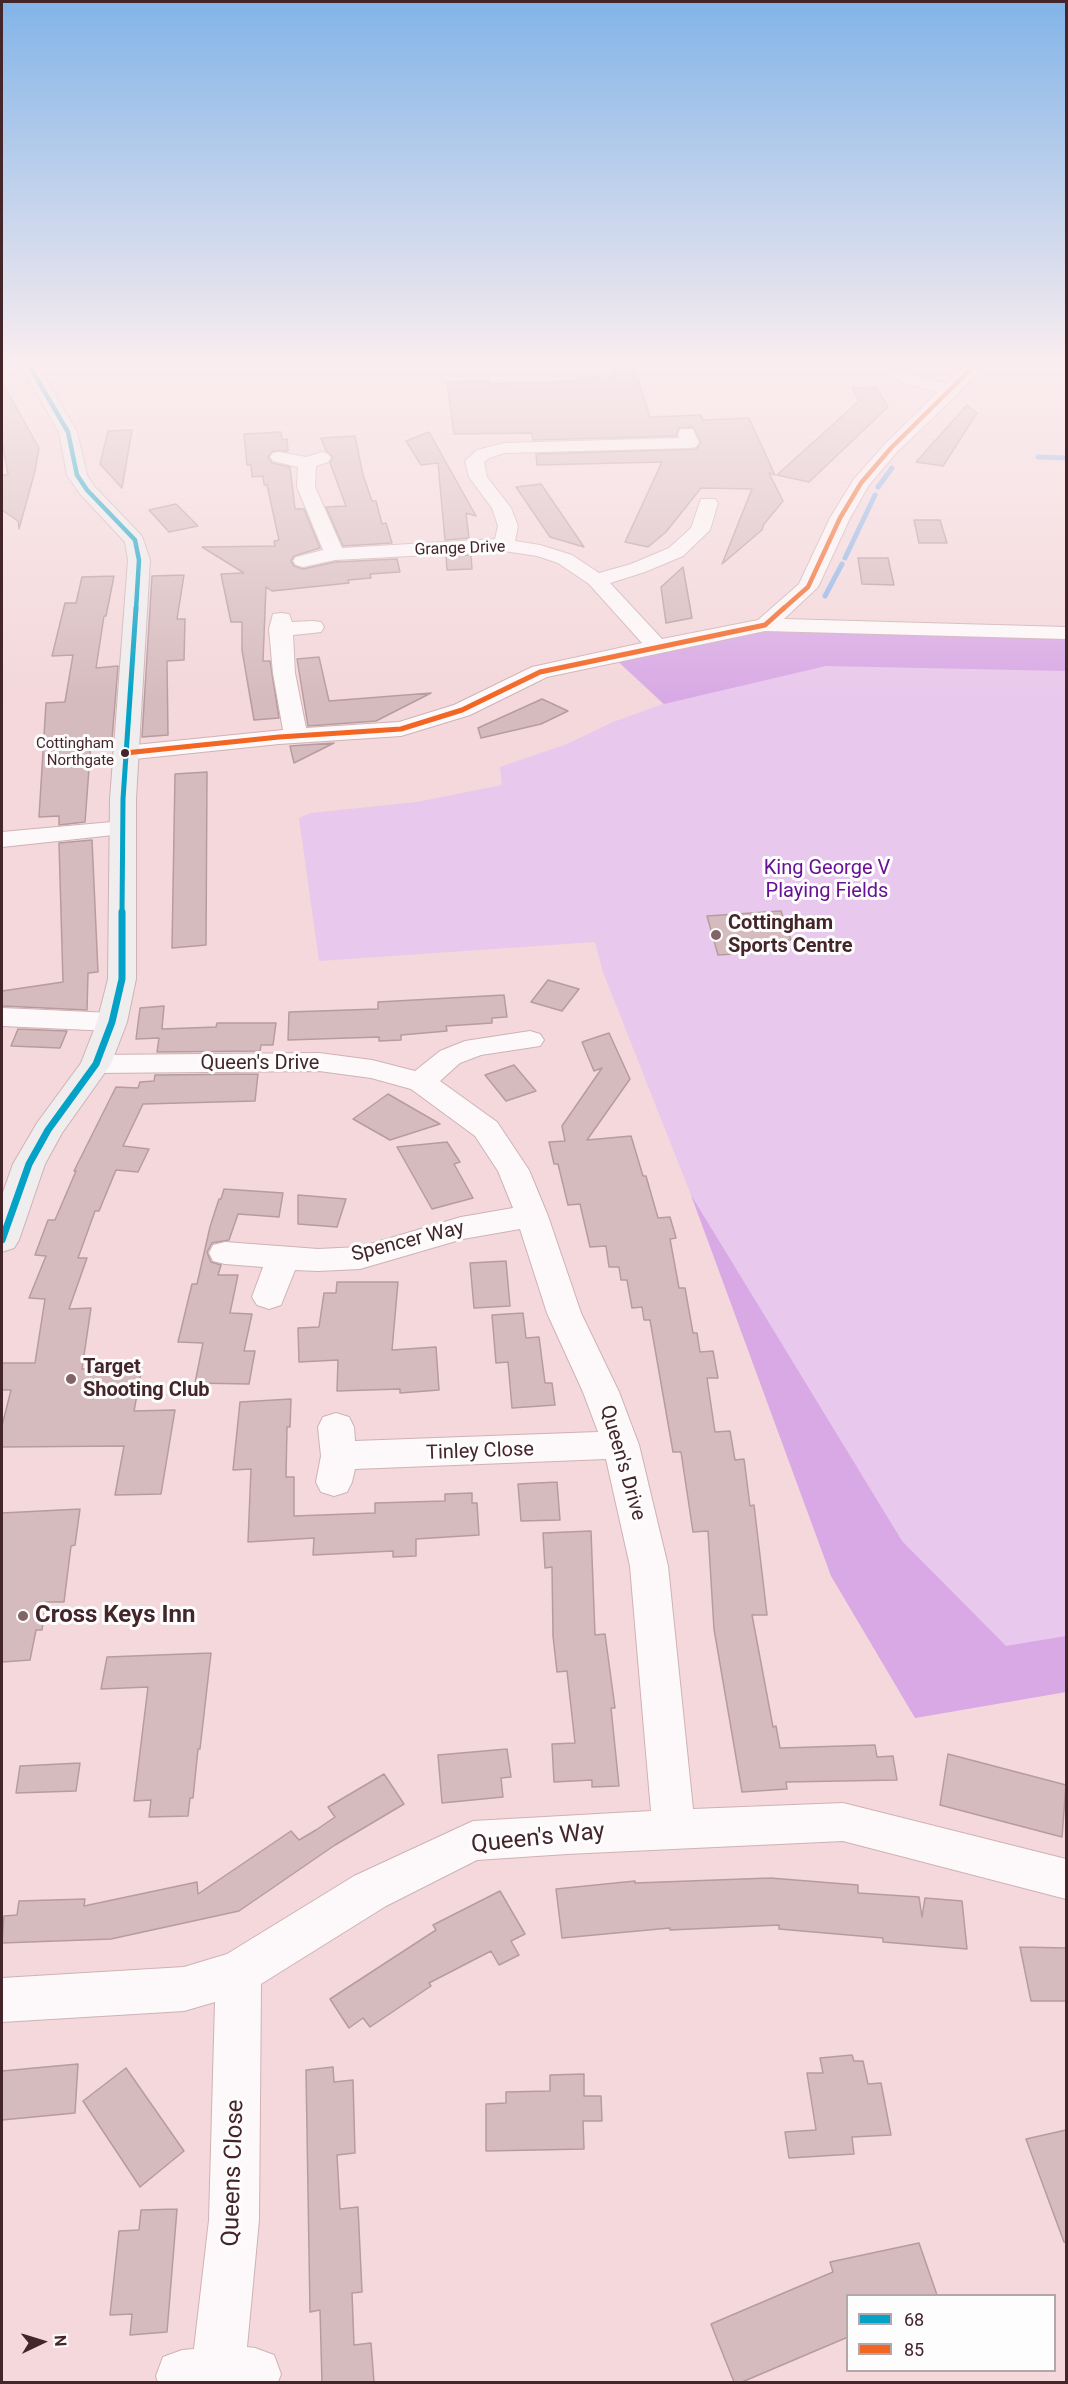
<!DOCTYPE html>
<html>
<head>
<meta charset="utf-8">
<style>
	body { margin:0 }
	#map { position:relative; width:1068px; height:2384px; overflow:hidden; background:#f4d8db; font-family:Roboto,sans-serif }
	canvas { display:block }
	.frame { position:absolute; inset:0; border:3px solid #44252a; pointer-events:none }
	.legend { position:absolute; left:846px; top:2294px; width:210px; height:78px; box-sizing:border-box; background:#fdfdfd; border:2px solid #b3a7a9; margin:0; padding:8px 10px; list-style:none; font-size:18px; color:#44252a }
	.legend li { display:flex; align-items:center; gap:12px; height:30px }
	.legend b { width:30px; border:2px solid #b3a7a9 }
	.north { position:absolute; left:12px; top:2312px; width:60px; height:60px; -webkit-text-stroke:4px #fdfdfd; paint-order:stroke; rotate:86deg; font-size:16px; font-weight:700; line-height:24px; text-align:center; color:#44252a }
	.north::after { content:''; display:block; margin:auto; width:21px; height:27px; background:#44252a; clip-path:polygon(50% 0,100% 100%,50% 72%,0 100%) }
</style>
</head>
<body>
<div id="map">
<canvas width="1068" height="2384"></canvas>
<div class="frame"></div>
<ul class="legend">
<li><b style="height:8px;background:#03a2c6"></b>68</li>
<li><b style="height:8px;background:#f26522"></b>85</li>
</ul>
<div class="north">N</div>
</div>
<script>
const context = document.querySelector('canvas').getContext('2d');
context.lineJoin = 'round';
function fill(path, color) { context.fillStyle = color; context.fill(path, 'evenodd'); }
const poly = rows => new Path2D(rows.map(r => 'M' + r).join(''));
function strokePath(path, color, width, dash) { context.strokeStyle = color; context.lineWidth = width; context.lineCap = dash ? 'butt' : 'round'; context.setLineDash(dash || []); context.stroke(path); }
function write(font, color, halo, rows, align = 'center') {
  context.font = font + ' Roboto,sans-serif'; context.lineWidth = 6; context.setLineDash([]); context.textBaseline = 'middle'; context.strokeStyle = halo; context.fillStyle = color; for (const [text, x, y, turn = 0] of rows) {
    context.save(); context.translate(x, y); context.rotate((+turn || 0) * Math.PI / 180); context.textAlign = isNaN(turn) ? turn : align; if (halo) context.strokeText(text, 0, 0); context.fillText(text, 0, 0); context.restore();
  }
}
const green = poly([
	[1003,631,1066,634,1066,1692,915,1718,757,1362,603,972,595,942,319,961,299,818,311,813,417,802,502,785,500,767,567,744,613,722,663,704,612,656]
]);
const forest = poly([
	[765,625,1066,634,1066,671,826,666,664,704,612,656],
	[691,1195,902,1541,1006,1646,1066,1636,1066,1692,915,1718,831,1576]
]);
const stream = poly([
	[1038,457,1066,458],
	[878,487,892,468],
	[845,558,875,495],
	[825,596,842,564]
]);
const building = poly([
	[611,367,634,367,650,417,701,415,703,420,749,418,775,475,769,473,783,501,764,524,762,530,722,564,752,489,701,488,666,532,648,547,625,542,662,462,537,465,536,454,696,449,701,442,693,427,679,428,676,436,533,440,532,433,454,434,447,382,489,381,489,384,578,381,577,378,614,377,611,367],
	[2,382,39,448,35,471,19,529,18,521,2,510,2,475,8,475,2,440,2,382],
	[876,387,888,407,809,482,777,475,859,401,852,388,876,387],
	[967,405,977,413,943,466,916,462,967,405],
	[132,430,122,488,100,464,108,431,132,430],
	[281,432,282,440,287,439,288,451,273,451,268,457,272,463,290,467,295,509,304,509,320,548,294,556,291,561,294,566,303,569,335,562,397,559,400,572,370,574,371,578,348,580,349,583,272,591,266,587,263,661,270,661,279,718,254,720,242,650,242,622,231,622,221,574,244,573,202,547,275,546,274,541,279,540,267,485,264,485,263,476,252,477,251,465,247,465,244,434,281,432],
	[429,432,476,516,466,513,469,538,445,540,438,463,421,465,406,441,429,432],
	[355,436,363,475,372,501,376,501,382,524,386,523,392,543,343,546,326,507,346,506,330,463,333,457,326,451,321,438,355,436],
	[541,484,584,547,550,537,516,487,541,484],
	[176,504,198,526,169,532,149,510,176,504],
	[914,520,940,520,947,543,919,543,914,520],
	[471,555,472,569,447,570,446,556,471,555],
	[858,558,888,558,894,585,862,584,858,558],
	[683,567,692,618,666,623,661,587,683,567],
	[184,575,177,619,185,619,184,660,167,661,168,735,142,737,152,576,184,575],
	[114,576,106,616,104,616,96,668,118,666,112,739,91,742,85,822,59,825,59,816,39,817,46,703,65,702,73,655,52,656,65,603,76,603,82,577,114,576],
	[319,657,329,701,431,693,376,721,308,726,297,659,319,657],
	[542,699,568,711,541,724,481,738,478,728,542,699],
	[334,743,294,763,290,746,334,743],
	[207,772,206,945,172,948,175,774,207,772],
	[92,840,98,972,88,973,87,1010,2,1006,2,991,63,982,59,843,92,840],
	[781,911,791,940,778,940,782,951,718,955,707,916,781,911],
	[548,980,579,989,562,1011,531,1002,548,980],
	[504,995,507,1017,492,1018,492,1023,446,1026,447,1031,401,1035,401,1040,379,1041,379,1037,288,1040,289,1012,378,1009,378,1002,504,995],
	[164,1006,162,1029,216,1027,217,1023,276,1023,273,1045,261,1045,260,1051,157,1052,159,1038,136,1039,140,1008,164,1006],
	[18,1029,67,1031,60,1048,11,1046,18,1029],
	[609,1033,630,1079,587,1140,631,1136,643,1176,646,1176,658,1218,670,1217,676,1238,670,1239,679,1288,685,1288,693,1333,697,1333,700,1352,713,1351,718,1378,707,1378,715,1432,730,1431,735,1460,744,1459,750,1506,754,1505,767,1615,752,1615,773,1727,776,1726,780,1748,875,1745,877,1757,893,1756,897,1780,786,1782,787,1789,742,1792,714,1629,708,1531,693,1532,681,1452,673,1452,650,1320,644,1320,642,1307,632,1308,627,1280,621,1280,619,1267,609,1267,606,1246,590,1247,580,1204,568,1205,558,1164,554,1164,549,1142,565,1141,562,1126,602,1068,594,1071,582,1042,609,1033],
	[514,1065,536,1091,506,1101,485,1075,514,1065],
	[258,1074,255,1101,143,1104,123,1146,149,1149,138,1172,116,1170,99,1211,95,1211,78,1258,87,1258,69,1309,91,1308,82,1369,142,1368,134,1411,175,1410,161,1494,115,1495,124,1446,2,1447,2,1426,11,1390,2,1390,2,1363,35,1363,45,1299,29,1298,46,1256,35,1255,48,1220,55,1220,76,1171,74,1171,116,1087,138,1088,140,1082,154,1081,155,1075,258,1074],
	[388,1094,440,1124,390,1140,353,1119,388,1094],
	[447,1142,460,1162,454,1164,473,1198,432,1209,397,1147,447,1142],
	[224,1189,283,1193,279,1217,238,1214,229,1240,212,1243,207,1252,211,1262,221,1265,218,1275,238,1275,230,1313,252,1314,244,1351,255,1351,249,1384,195,1383,203,1343,178,1342,192,1284,197,1284,210,1227,219,1199,221,1199,224,1189],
	[298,1195,346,1199,337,1227,298,1224,298,1195],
	[506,1261,510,1306,474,1308,470,1263,506,1261],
	[337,1282,398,1282,392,1350,436,1347,439,1390,400,1393,400,1389,337,1391,338,1360,299,1362,298,1328,319,1327,324,1293,336,1293,337,1282],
	[523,1313,526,1338,539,1337,545,1383,552,1383,555,1405,512,1408,508,1362,496,1363,492,1315,523,1313],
	[291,1399,290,1427,287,1427,286,1477,294,1477,294,1516,375,1513,375,1503,445,1501,445,1494,472,1493,472,1503,477,1503,479,1535,416,1539,416,1556,393,1557,393,1551,313,1555,314,1538,248,1542,251,1469,233,1470,240,1402,291,1399],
	[557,1482,560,1520,521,1521,518,1484,557,1482],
	[80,1509,75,1545,71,1546,64,1602,46,1602,42,1630,36,1630,30,1660,2,1662,2,1513,80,1509],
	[591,1531,595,1635,605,1634,615,1708,611,1708,619,1786,592,1787,592,1780,554,1782,552,1744,575,1743,567,1671,557,1672,553,1636,552,1567,545,1568,543,1533,591,1531],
	[211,1653,200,1749,198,1749,193,1798,190,1798,188,1816,149,1817,151,1800,134,1801,148,1687,101,1689,107,1657,211,1653],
	[507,1749,511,1777,501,1778,503,1797,442,1803,438,1755,507,1749],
	[948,1754,1066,1785,1062,1837,940,1805,948,1754],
	[80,1763,76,1791,16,1793,20,1766,80,1763],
	[384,1774,404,1804,335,1845,239,1911,111,1939,2,1943,4,1916,17,1915,19,1901,85,1899,84,1906,197,1882,198,1894,291,1831,299,1840,316,1830,335,1817,328,1807,384,1774],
	[770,1878,858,1885,858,1893,919,1897,922,1917,925,1898,962,1901,967,1949,883,1942,883,1938,779,1929,779,1925,670,1930,670,1928,562,1938,556,1889,635,1881,635,1883,770,1878],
	[500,1891,525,1934,511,1941,519,1955,499,1965,491,1951,429,1983,431,1986,370,2027,363,2018,349,2028,330,1999,436,1930,433,1925,500,1891],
	[1020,1947,1066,1948,1066,2001,1031,2001,1020,1947],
	[852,2055,854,2061,863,2061,868,2084,881,2083,891,2135,852,2137,854,2154,789,2158,785,2132,816,2130,807,2073,823,2073,820,2058,852,2055],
	[78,2064,75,2113,2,2120,2,2071,78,2064],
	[333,2067,334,2082,353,2080,355,2153,337,2155,340,2209,358,2207,362,2292,352,2293,354,2345,371,2343,374,2382,322,2382,320,2310,310,2312,306,2070,333,2067],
	[126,2068,184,2151,140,2187,83,2101,126,2068],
	[584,2074,584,2096,601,2096,602,2121,583,2121,584,2149,486,2151,486,2104,506,2103,506,2092,550,2091,550,2075,584,2074],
	[1066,2130,1066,2242,1064,2242,1026,2139,1066,2130],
	[177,2209,167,2332,130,2335,132,2314,110,2315,119,2231,139,2230,141,2210,177,2209],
	[919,2243,937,2295,848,2295,848,2337,742,2382,734,2382,711,2324,833,2272,830,2262,919,2243]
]);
const street = poly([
	[892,367,908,367,915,375,947,383,963,367,981,367,958,394,897,452,869,485,850,518,818,587,784,619,1066,627,1066,639,765,631,547,677,470,715,401,736,279,744,125,760,117,758,113,753,117,748,125,746,283,730,273,673,269,629,273,614,281,613,289,614,292,622,313,621,321,622,324,627,321,632,313,633,293,635,295,673,306,728,399,722,454,705,532,667,642,643,589,584,558,563,537,556,504,551,335,560,303,567,296,565,293,561,296,557,323,550,297,487,298,467,273,461,270,457,273,453,279,452,306,457,322,452,328,454,331,458,328,462,316,466,315,487,342,548,495,539,498,526,492,508,469,477,465,461,477,450,504,443,679,438,678,433,681,429,693,429,699,443,696,447,690,448,505,453,489,458,484,462,487,477,511,508,518,526,515,541,540,545,572,555,599,573,631,564,669,548,691,528,701,499,715,499,718,503,710,530,683,556,645,572,610,583,662,639,758,620,799,584,830,518,854,479,885,444,938,392,903,383,895,376,892,367],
	[123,821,132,823,135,828,132,833,2,847,2,832,123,821],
	[2,1008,112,1013,122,1016,126,1022,122,1028,112,1031,2,1026,2,1008],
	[530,1031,540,1034,544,1040,540,1046,481,1055,460,1063,440,1081,497,1122,529,1170,548,1216,581,1313,619,1392,639,1445,668,1566,693,1809,843,1803,1066,1859,1066,1899,843,1841,567,1854,477,1860,386,1906,261,1984,259,2220,247,2347,255,2348,274,2355,281,2374,278,2382,158,2382,156,2376,163,2357,182,2350,194,2349,209,2220,215,2002,184,2011,2,2022,2,1978,184,1967,227,1954,354,1876,473,1821,651,1811,630,1566,606,1459,355,1469,352,1482,347,1492,334,1496,321,1492,316,1482,321,1456,318,1427,323,1417,336,1413,349,1417,354,1427,355,1441,598,1432,583,1392,547,1313,520,1229,463,1239,360,1269,318,1271,295,1270,281,1305,269,1309,257,1305,252,1297,263,1267,225,1264,213,1261,209,1253,213,1245,225,1242,318,1249,360,1247,461,1217,513,1208,498,1171,475,1136,411,1089,371,1078,319,1071,96,1073,86,1070,81,1064,86,1058,96,1055,319,1053,372,1060,415,1071,440,1051,465,1041,530,1031]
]);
const secondary = poly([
	[21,367,39,367,77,432,87,475,94,486,142,536,150,560,136,799,136,979,127,1022,111,1064,62,1133,45,1164,19,1240,14,1248,2,1252,2,1195,13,1164,37,1123,81,1063,97,1022,108,979,110,799,128,560,125,542,80,494,67,475,59,432,21,367]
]);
const bus1Far2 = poly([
	[30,367,68,432,77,475,87,490,135,540,139,560,136,609]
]);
const bus1Far1 = poly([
	[122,913,123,799,136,608]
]);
const bus1 = poly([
	[2,1240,29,1164,48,1130,96,1064,112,1022,122,979,122,912]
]);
const bus2Far1 = poly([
	[783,609,808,587,840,518,861,483,891,448,973,367]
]);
const bus2 = poly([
	[125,753,279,737,401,729,462,710,540,672,765,625,784,608]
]);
const markers = [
	[125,753,5,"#44252a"],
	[716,935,6,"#826468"],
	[71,1379,6,"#826468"],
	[23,1616,6,"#826468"]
];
const farBusnames = [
	["Cottingham",114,744],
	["Northgate",114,761]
];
const farStreetnames = [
	["Grange Drive",460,549,-2]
];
const parkNames = [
	["King George V",827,869],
	["Playing Fields",827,892]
];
const poiNames = [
	["Cottingham",728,924],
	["Sports Centre",728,947],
	["Target",83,1368],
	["Shooting Club",83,1391]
];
const streetNames = [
	["Queen's Drive",260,1064],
	["Spencer Way",408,1242,-14],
	["Tinley Close",480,1452,-2],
	["Queen's Drive",622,1463,74]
];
const nearPoinames = [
	["Cross Keys Inn",35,1616]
];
const nearStreetnames = [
	["Queen's Way",538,1839,-6],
	["Queens Close",234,2173,-88]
];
fill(green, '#e8c8ec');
fill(forest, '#d8a9e5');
strokePath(stream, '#89b4e8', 5);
fill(building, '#d6bbbe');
strokePath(building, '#b69c9f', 1.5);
strokePath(street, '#ceb2b6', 2);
strokePath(secondary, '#ceb2b6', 2);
fill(street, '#fdf9fa');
fill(secondary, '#efedee');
strokePath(bus1Far2, '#03a2c6', 4.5);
strokePath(bus1Far1, '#03a2c6', 5);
strokePath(bus1, '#03a2c6', 7);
strokePath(bus2Far1, '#f26522', 4.5);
strokePath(bus2, '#f26522', 5);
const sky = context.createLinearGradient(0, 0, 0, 701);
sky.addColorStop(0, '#82b4e8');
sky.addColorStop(0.52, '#faedef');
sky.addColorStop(1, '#faedef00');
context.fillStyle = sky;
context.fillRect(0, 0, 1068, 701);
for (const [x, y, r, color] of markers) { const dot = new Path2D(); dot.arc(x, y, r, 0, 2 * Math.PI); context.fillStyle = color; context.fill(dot); strokePath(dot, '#fdfdfd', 2); }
write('15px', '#44252a', '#fdfdfd', farBusnames, 'right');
write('16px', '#44252a', '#fdfdfd', farStreetnames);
write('20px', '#691195', '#fdfdfd', parkNames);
write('bold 20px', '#44252a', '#fdfdfd', poiNames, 'left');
write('20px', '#44252a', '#fdfdfd', streetNames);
write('bold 24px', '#44252a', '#fdfdfd', nearPoinames, 'left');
write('24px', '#44252a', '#fdfdfd', nearStreetnames);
</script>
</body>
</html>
